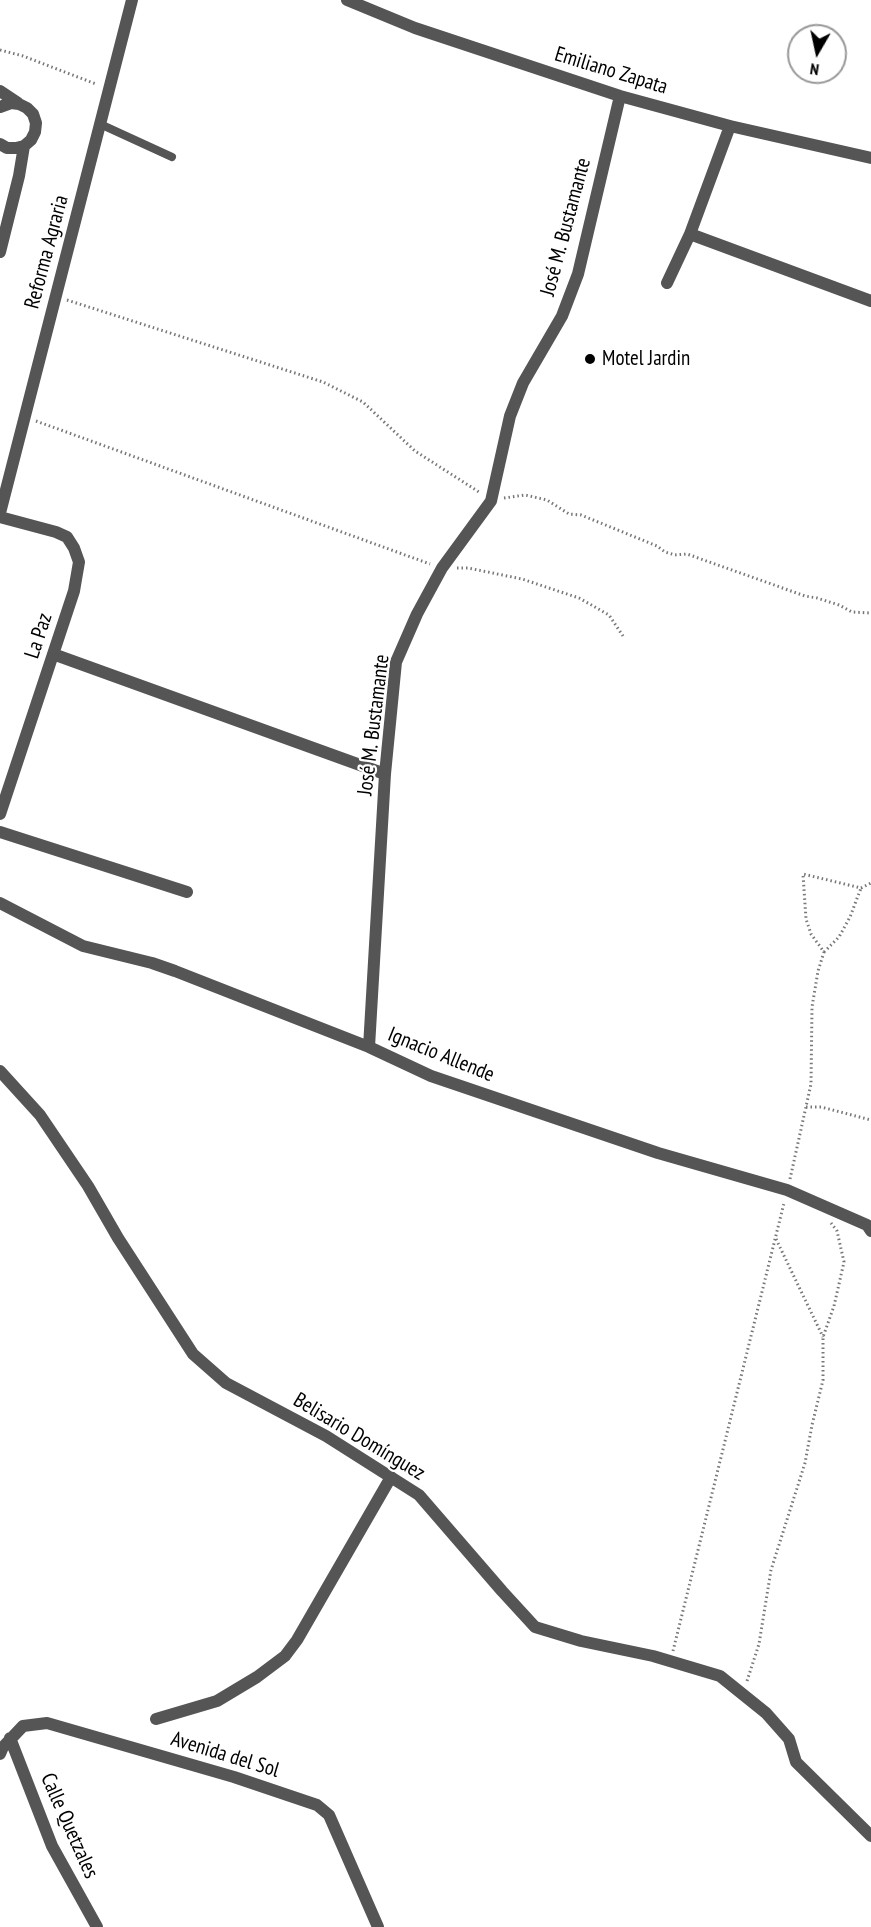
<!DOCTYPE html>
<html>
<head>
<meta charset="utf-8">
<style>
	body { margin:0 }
	#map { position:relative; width:871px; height:1927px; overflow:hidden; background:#fff; font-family:"PT Sans Narrow",sans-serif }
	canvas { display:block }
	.north { position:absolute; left:787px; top:24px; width:60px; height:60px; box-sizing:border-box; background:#fff; border:2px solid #999; border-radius:50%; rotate:189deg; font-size:16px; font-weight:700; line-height:24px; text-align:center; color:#000 }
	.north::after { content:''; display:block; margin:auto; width:21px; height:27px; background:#000; clip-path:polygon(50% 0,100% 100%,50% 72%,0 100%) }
</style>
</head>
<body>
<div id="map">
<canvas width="871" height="1927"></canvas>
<div class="north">N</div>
</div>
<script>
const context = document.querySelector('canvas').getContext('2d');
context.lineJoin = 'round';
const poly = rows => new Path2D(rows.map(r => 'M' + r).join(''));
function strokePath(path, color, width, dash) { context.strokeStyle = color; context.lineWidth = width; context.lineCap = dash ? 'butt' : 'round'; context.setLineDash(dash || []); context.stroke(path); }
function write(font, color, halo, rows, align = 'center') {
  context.font = font + ' "PT Sans Narrow",sans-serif'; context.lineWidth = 4.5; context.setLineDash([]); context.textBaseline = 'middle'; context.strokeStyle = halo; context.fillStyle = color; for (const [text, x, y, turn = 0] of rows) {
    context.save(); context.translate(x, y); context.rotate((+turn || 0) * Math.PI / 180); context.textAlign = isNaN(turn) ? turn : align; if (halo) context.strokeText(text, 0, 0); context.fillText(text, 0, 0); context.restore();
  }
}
const path = poly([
	[0,50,23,56,96,84],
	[67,300,323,382,363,402,415,451,479,492],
	[36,421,430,564],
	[504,498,525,495,547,500,569,514,581,515,657,546,665,552,675,555,687,554,805,596,817,598,839,605,852,612,871,613],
	[457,568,468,568,522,579,579,598,609,615,623,636],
	[824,952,839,937,850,917,861,888],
	[806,1107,821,1107,871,1120],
	[790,1179,811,1084,812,1007,818,971,824,952,811,934,806,919,803,874,861,888,871,883],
	[776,1239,823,1337],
	[673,1651,784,1203],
	[747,1681,759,1644,771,1570,805,1463,812,1425,823,1380,823,1337,834,1306,844,1262,837,1231,831,1223]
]);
const lane = poly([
	[100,124,172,157]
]);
const street = poly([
	[347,0,415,28,620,96,730,126,871,158],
	[0,91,18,103],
	[0,107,11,103,19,104,27,108,33,114,36,123,35,132,31,140,24,146,16,148,7,148,0,144],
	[690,234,871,301],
	[0,252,19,176,24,146],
	[667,283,690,234,730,126],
	[0,513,132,0],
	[0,517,56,532,67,537,74,548,79,562,74,591,0,814],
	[53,654,385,774],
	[0,832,187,892],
	[0,903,83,946,152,963,175,971,369,1047,431,1076,658,1153,787,1190,867,1225,871,1231],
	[369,1047,385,774,396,662,417,614,442,568,491,501,510,416,523,383,562,316,578,274,620,96],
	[0,1071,40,1115,88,1186,118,1238,193,1354,226,1383,326,1436,419,1495,502,1591,535,1627,581,1641,653,1656,720,1676,766,1713,789,1739,796,1762,871,1836],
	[156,1719,217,1701,257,1677,285,1656,297,1640,391,1477],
	[10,1738,52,1846,97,1927],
	[0,1754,3,1747,23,1726,47,1723,234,1777,317,1805,329,1815,378,1927]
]);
const markers = [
	[590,359,6,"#000"]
];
const streetNames = [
	["Emiliano Zapata",611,71,17],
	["José M. Bustamante",566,227,-75],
	["Reforma Agraria",47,252,-75],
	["La Paz",39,636,-72],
	["José M. Bustamante",374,725,-83],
	["Ignacio Allende",441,1055,22],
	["Belisario Domínguez",359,1437,31],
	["Avenida del Sol",225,1755,17],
	["Calle Quetzales",69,1826,66]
];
const poiNames = [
	["Motel Jardin",602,359]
];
strokePath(path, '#777', 3, [1.5, 3]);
strokePath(lane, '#555', 8);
strokePath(street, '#555', 12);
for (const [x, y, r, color] of markers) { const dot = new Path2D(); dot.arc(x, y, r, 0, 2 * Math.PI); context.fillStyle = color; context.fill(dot); strokePath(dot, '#fff', 2); }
write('21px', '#000', '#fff', streetNames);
write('21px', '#000', '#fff', poiNames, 'left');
</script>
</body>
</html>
